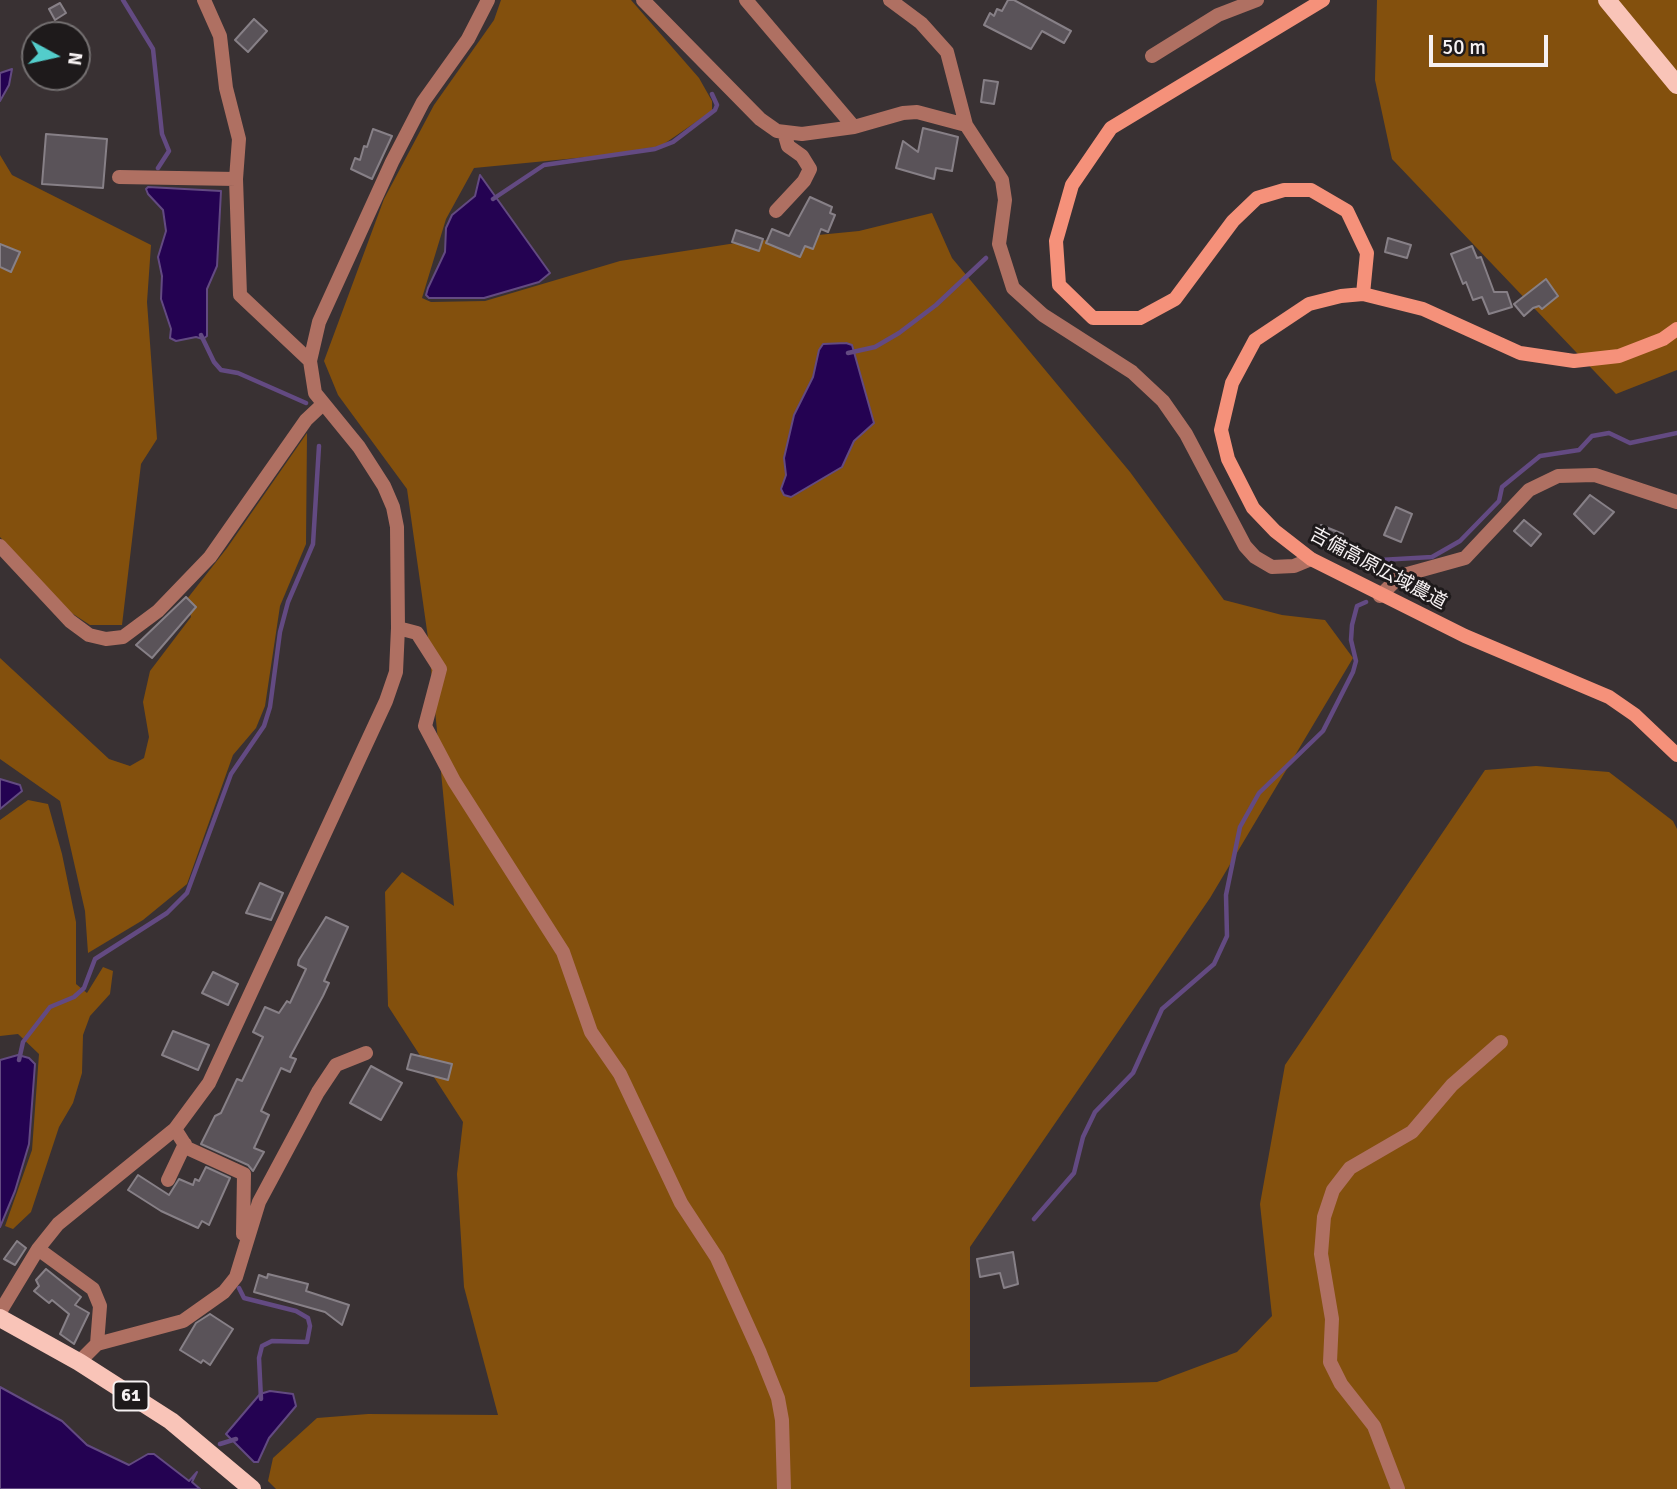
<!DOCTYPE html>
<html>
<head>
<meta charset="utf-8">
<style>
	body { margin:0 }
	#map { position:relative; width:1677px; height:1489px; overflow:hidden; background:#393133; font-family:Signika,sans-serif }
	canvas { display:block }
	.north { position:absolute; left:21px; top:21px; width:70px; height:70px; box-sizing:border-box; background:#1e1a1b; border:2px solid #747071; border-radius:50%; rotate:98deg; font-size:19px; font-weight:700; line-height:28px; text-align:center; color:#f6f1f2 }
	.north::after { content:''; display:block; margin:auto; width:24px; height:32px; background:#53cdcb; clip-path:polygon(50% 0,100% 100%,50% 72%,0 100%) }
	.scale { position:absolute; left:1429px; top:35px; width:119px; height:32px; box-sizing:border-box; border:4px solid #f6f1f2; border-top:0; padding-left:9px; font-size:21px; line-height:24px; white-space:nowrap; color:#f6f1f2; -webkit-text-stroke:5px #1e1a1b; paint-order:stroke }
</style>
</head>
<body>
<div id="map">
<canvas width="1677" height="1489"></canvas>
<div class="north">N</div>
<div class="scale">50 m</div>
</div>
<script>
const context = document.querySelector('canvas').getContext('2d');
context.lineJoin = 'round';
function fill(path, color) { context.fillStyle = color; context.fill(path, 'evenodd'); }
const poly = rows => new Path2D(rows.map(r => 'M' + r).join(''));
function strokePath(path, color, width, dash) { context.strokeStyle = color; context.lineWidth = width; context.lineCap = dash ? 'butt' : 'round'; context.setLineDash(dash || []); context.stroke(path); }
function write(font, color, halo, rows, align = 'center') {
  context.font = font + ' Signika,"Noto Sans JP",sans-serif'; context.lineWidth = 6; context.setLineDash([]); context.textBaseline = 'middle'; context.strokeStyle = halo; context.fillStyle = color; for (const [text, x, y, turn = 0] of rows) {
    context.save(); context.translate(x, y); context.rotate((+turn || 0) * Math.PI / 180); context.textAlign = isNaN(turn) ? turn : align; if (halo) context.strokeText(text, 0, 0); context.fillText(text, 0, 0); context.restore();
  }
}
const forest = poly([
	[501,0,631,0,699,78,712,101,712,111,661,146,608,155,474,168,446,219,422,298,431,302,485,301,620,261,736,243,859,231,932,213,952,258,1130,472,1224,600,1282,615,1325,620,1353,658,1210,898,970,1247,970,1387,1157,1382,1237,1352,1272,1316,1260,1204,1285,1065,1485,770,1536,766,1609,772,1673,821,1677,829,1677,1489,276,1489,268,1481,273,1458,317,1418,368,1414,498,1415,464,1287,457,1174,463,1122,388,1006,385,892,402,872,454,906,428,638,407,489,338,395,324,361,384,199,434,105,494,20],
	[1377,0,1677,0,1677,370,1616,394,1392,159,1375,80],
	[0,155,12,175,151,245,147,302,157,439,141,464,122,625,90,625,70,612,0,537],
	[307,433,306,544,280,606,265,706,256,728,233,755,187,884,143,920,88,953,85,911,60,801,0,759,0,658,109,759,130,766,144,758,149,737,143,702,150,671,191,617,187,599,227,548],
	[28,800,48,804,62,854,76,922,76,984,87,993,103,967,113,971,110,994,90,1016,83,1035,82,1073,73,1103,59,1127,31,1212,13,1229,5,1226,32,1150,39,1054,18,1034,0,1036,0,820]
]);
const water = poly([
	[12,69,9,85,0,101,0,73,12,69],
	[480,175,550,273,539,282,484,298,429,298,426,295,428,288,445,252,446,228,452,215,475,196,480,175],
	[148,187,221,191,217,266,207,289,207,336,203,339,196,337,176,341,170,338,171,329,161,299,162,276,158,257,166,231,163,210,148,194,146,189,148,187],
	[846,343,852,345,874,423,854,441,842,467,791,497,784,495,781,489,786,475,784,458,794,415,813,377,819,350,823,344,846,343],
	[0,779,20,785,22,791,0,809,0,779],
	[18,1055,29,1058,35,1064,29,1144,15,1191,0,1227,0,1060,18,1055],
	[0,1387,62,1421,87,1445,129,1465,148,1454,154,1454,189,1481,197,1472,192,1482,200,1489,0,1489,0,1387],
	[270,1391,293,1394,296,1406,269,1438,258,1462,254,1462,226,1434,260,1394,270,1391]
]);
const stream = poly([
	[123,0,153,49,162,134,169,151,158,168],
	[493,199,544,165,655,149,673,142,715,110,717,105,712,94],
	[201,335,214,362,221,370,238,373,306,403],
	[848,353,875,347,899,333,936,305,986,258],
	[1380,560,1432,557,1460,541,1499,501,1502,487,1540,456,1579,450,1592,436,1609,433,1630,443,1677,433],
	[19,1060,23,1042,50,1007,74,997,84,988,95,959,167,913,187,893,231,774,264,726,270,707,280,632,288,602,313,544,319,446],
	[1034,1219,1074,1173,1083,1137,1095,1112,1133,1073,1162,1009,1214,964,1227,936,1226,895,1240,827,1259,793,1323,731,1353,672,1356,661,1351,640,1352,625,1357,606,1366,602],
	[239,1288,244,1298,296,1311,308,1318,310,1326,307,1342,272,1341,262,1346,259,1358,261,1399],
	[220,1444,236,1439]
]);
const building = poly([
	[1008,0,1014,0,1071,31,1064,43,1042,31,1031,49,984,25,990,13,994,16,997,9,1002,11,1008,0],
	[60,3,66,13,55,20,49,9,60,3],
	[254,19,267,31,248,52,235,40,254,19],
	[984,80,998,82,994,104,981,102,984,80],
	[923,128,958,137,952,171,936,168,934,179,896,168,903,141,918,152,923,128],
	[373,129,392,136,372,179,351,169,355,158,360,160,364,146,367,147,373,129],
	[46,134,107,139,103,188,42,184,46,134],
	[810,197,832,207,830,213,835,215,828,232,821,229,813,249,805,246,800,257,766,243,772,229,789,236,810,197],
	[736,230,763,239,759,251,732,242,736,230],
	[1388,238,1411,245,1407,258,1385,252,1388,238],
	[0,244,20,252,11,272,0,267,0,244],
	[1472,246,1477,258,1481,257,1494,292,1507,292,1512,307,1489,314,1482,297,1473,300,1466,282,1463,284,1451,254,1472,246],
	[1546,279,1558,296,1542,309,1539,306,1533,308,1524,316,1514,304,1546,279],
	[1590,495,1614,512,1594,534,1574,514,1590,495],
	[1396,507,1412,514,1401,542,1384,535,1396,507],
	[1524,520,1541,534,1531,546,1514,531,1524,520],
	[1321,525,1343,534,1340,548,1317,543,1321,525],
	[186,597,196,607,152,658,136,645,186,597],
	[260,883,283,893,271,920,246,913,260,883],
	[326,917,348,927,324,981,329,983,323,996,290,1057,296,1059,290,1072,281,1068,261,1111,269,1115,254,1148,264,1152,253,1171,248,1165,201,1144,215,1116,221,1113,237,1079,242,1081,263,1037,253,1032,265,1007,279,1013,287,1001,290,1003,306,969,298,965,299,960,326,917],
	[213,972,238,984,228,1005,202,993,213,972],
	[173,1031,209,1045,198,1070,162,1055,173,1031],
	[411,1054,452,1064,448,1080,407,1069,411,1054],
	[371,1066,402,1083,381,1120,350,1103,371,1066],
	[206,1167,230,1178,209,1225,202,1221,198,1228,161,1211,128,1190,138,1175,169,1195,179,1179,193,1185,195,1179,199,1181,206,1167],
	[17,1241,26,1248,15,1265,4,1259,17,1241],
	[1013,1252,1018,1284,1004,1288,1000,1273,980,1277,977,1259,1013,1252],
	[46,1269,81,1297,75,1305,89,1313,74,1344,60,1334,69,1314,52,1300,49,1303,34,1291,39,1286,36,1280,46,1269],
	[268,1274,308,1284,306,1291,349,1305,342,1325,325,1312,254,1292,259,1275,267,1278,268,1274],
	[210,1314,233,1329,210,1365,203,1360,201,1363,180,1350,196,1323,210,1314]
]);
const street = poly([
	[204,0,220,36,226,88,239,139,236,179,240,295,310,361],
	[643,0,760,119,777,131,802,134,854,127,903,113,917,112,966,125],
	[746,0,854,127],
	[890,0,921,23,947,52,966,125,1002,180,1005,200,999,244,1013,288,1043,315,1132,372,1163,401,1186,434,1245,546,1255,557,1272,567,1294,566,1311,559],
	[1152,56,1218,15,1257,0],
	[119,177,236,179],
	[776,211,804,181,810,169,802,156,788,146,784,132],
	[0,546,70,621,89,635,106,639,123,637,158,611,210,557,306,420,323,404],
	[1380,596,1400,576,1465,558,1529,490,1558,476,1595,475,1677,502],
	[398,628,417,633,440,669,425,726,454,781,563,952,591,1032,620,1074,681,1203,717,1258,760,1353,778,1398,782,1420,784,1489],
	[175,1129,187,1148,244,1174,243,1234],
	[168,1180,185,1144],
	[38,1249,93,1289,100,1306,97,1344],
	[0,1312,38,1249,58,1224,175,1129,209,1083,386,701,396,672,398,628,397,527,393,507,384,486,359,447,315,393,310,361,319,322,392,162,423,102,468,39,488,0],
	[79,1362,97,1344,183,1321,224,1292,236,1277,259,1202,318,1092,336,1065,366,1053],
	[1398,1489,1374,1426,1341,1384,1330,1362,1332,1319,1321,1254,1324,1217,1333,1190,1350,1168,1412,1132,1452,1085,1501,1042]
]);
const secondary = poly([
	[1323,0,1111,128,1072,185,1056,241,1059,285,1093,318,1140,318,1175,299,1233,221,1257,198,1284,190,1311,190,1347,211,1367,253,1363,294],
	[1677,329,1663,339,1619,356,1574,361,1520,353,1423,309,1363,294,1341,296,1309,304,1255,340,1232,383,1221,430,1228,459,1253,508,1275,531,1311,559,1465,636,1609,697,1635,715,1677,755]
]);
const primary = poly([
	[1607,0,1677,85],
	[0,1318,79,1362,171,1421,252,1489]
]);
const shields = [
	[131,1396,35]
];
const shieldNames = [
	["61",131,1396]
];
const streetNames = [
	["吉備高原広域農道",1378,569,28]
];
fill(forest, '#83500d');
fill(water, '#240252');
strokePath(water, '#634a82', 2);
strokePath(stream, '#634a82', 4.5);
fill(building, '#5a5359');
strokePath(building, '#878087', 2);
strokePath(street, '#af7062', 14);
strokePath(secondary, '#f5917a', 14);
strokePath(primary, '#f9c4b8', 18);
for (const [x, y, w] of shields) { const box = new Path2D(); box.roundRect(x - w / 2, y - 14.5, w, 29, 5); context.fillStyle = '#1e1a1b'; context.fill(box); strokePath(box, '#f6f1f2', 2); }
write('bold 18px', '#f6f1f2', null, shieldNames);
write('19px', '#f6f1f2', '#1e1a1b', streetNames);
</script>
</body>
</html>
